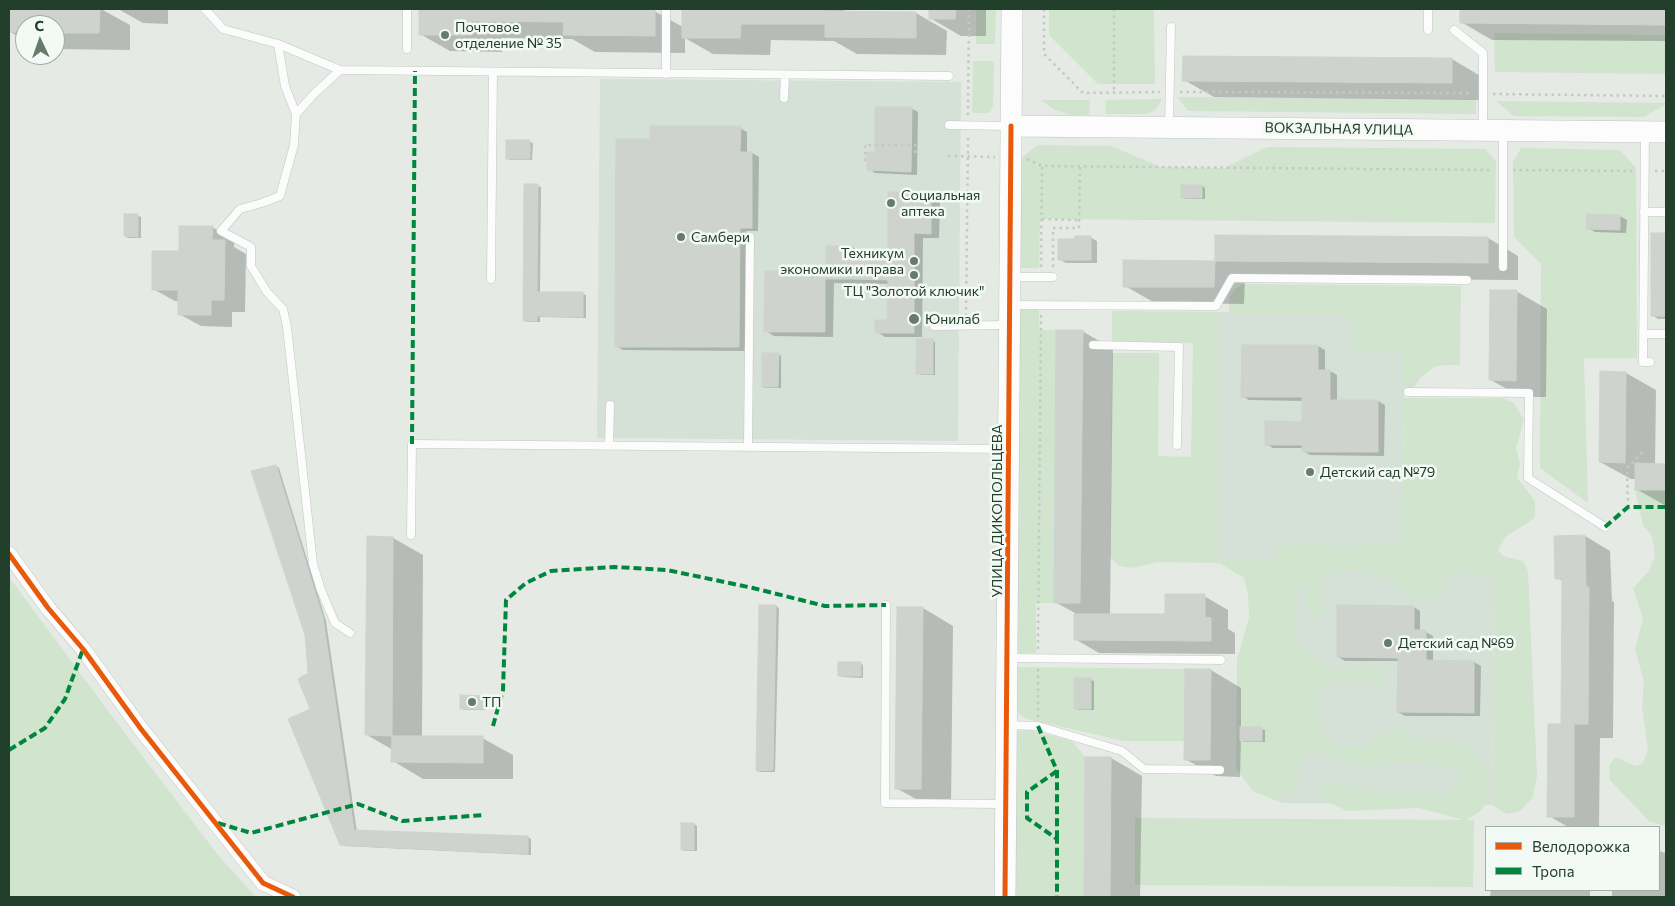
<!DOCTYPE html>
<html>
<head>
<meta charset="utf-8">
<style>
	body { margin:0 }
	#map { position:relative; width:1675px; height:906px; overflow:hidden; background:#e5eae5; font-family:Commissioner,sans-serif }
	canvas { display:block }
	.frame { position:absolute; inset:0; border:10px solid #223f2b; pointer-events:none }
	.legend { position:absolute; left:1485px; top:826px; width:175px; height:65px; box-sizing:border-box; background:#f3f9f4; border:1px solid #9fafa4; margin:0; padding:6px 9px; list-style:none; font-size:15px; color:#223f2b }
	.legend li { display:flex; align-items:center; gap:10px; height:25px }
	.legend b { width:25px; border:1px solid #9fafa4 }
	.north { position:absolute; left:15px; top:15px; width:50px; height:50px; box-sizing:border-box; background:#f3f9f4; border:1px solid #9fafa4; border-radius:50%; rotate:357deg; font-size:14px; font-weight:700; line-height:20px; text-align:center; color:#223f2b }
	.north::after { content:''; display:block; margin:auto; width:18px; height:22px; background:#667b6c; clip-path:polygon(50% 0,100% 100%,50% 72%,0 100%) }
</style>
</head>
<body>
<div id="map">
<canvas width="1675" height="906"></canvas>
<div class="frame"></div>
<ul class="legend">
<li><b style="height:6px;background:#e8590c"></b>Велодорожка</li>
<li><b style="height:6px;background:#00873e"></b>Тропа</li>
</ul>
<div class="north">С</div>
</div>
<script>
const context = document.querySelector('canvas').getContext('2d');
context.lineJoin = 'round';
function fill(path, color) { context.fillStyle = color; context.fill(path, 'evenodd'); }
const poly = rows => new Path2D(rows.map(r => 'M' + r).join(''));
function strokePath(path, color, width, dash) { context.strokeStyle = color; context.lineWidth = width; context.lineCap = dash ? 'butt' : 'round'; context.setLineDash(dash || []); context.stroke(path); }
function write(font, color, halo, rows, align = 'center') {
  context.font = font + ' Commissioner,sans-serif'; context.lineWidth = 5; context.setLineDash([]); context.textBaseline = 'middle'; context.strokeStyle = halo; context.fillStyle = color; for (const [text, x, y, turn = 0] of rows) {
    context.save(); context.translate(x, y); context.rotate((+turn || 0) * Math.PI / 180); context.textAlign = isNaN(turn) ? turn : align; if (halo) context.strokeText(text, 0, 0); context.fillText(text, 0, 0); context.restore();
  }
}
const built = poly([
	[600,79,961,82,958,441,597,438],
	[1218,312,1405,313,1402,560,1216,559],
	[1283,570,1494,572,1492,805,1282,803]
]);
const green = poly([
	[976,9,996,9,995,44,976,44],
	[1049,9,1154,9,1155,84,1098,84,1049,35],
	[1494,33,1666,35,1666,74,1495,72],
	[973,61,994,61,993,106,989,113,972,113],
	[1177,97,1476,99,1476,114,1188,111],
	[1162,99,1155,110,1147,114,1105,114,1106,100],
	[1041,100,1090,100,1089,115,1072,115,1054,110],
	[1496,101,1666,103,1666,104,1644,117,1514,116],
	[1038,145,1111,146,1161,167,1224,168,1267,147,1485,149,1496,161,1495,223,1040,219,1039,268,1019,268,1020,159],
	[1521,148,1620,150,1636,168,1637,358,1584,358,1588,503,1540,468,1541,264,1514,237,1513,162],
	[1243,284,1461,286,1460,365,1443,365,1434,367,1421,377,1413,389,1404,389,1404,352,1351,351,1351,316,1229,315,1229,297,1235,289],
	[1019,310,1039,310,1039,330,1056,330,1054,603,1036,603,1036,653,1016,653],
	[1112,311,1218,312,1217,559,1274,559,1278,548,1304,541,1342,548,1384,541,1402,546,1404,398,1503,398,1514,403,1524,420,1516,448,1520,464,1517,478,1535,501,1535,518,1505,537,1498,550,1503,556,1523,561,1528,571,1537,776,1533,797,1520,811,1507,814,1492,805,1494,572,1485,576,1466,572,1447,576,1437,596,1424,602,1408,597,1396,585,1379,575,1364,572,1338,571,1327,575,1321,583,1322,609,1319,616,1311,615,1307,607,1307,589,1302,585,1296,592,1296,643,1329,669,1347,671,1378,664,1386,676,1384,684,1378,685,1340,679,1326,683,1319,694,1318,712,1320,730,1325,738,1341,747,1366,747,1387,730,1402,727,1422,742,1454,740,1468,746,1485,766,1487,787,1484,805,1482,810,1466,820,1474,820,1473,887,1135,885,1135,818,1464,820,1419,808,1347,811,1328,802,1320,792,1324,786,1337,783,1384,793,1446,793,1461,781,1458,772,1447,766,1405,763,1365,766,1344,763,1326,756,1311,752,1301,757,1298,768,1300,789,1289,794,1282,791,1282,803,1253,791,1236,769,1237,660,1249,617,1248,595,1244,578,1219,563,1157,562,1134,568,1120,566,1110,558,1112,353,1159,353,1158,456,1191,457,1193,343,1112,342],
	[1635,490,1666,490,1666,826,1650,822,1610,780,1609,766,1615,757,1636,766,1643,763,1648,749,1642,707,1644,682,1635,649,1643,619,1633,588,1648,572,1655,556,1652,536,1643,525],
	[9,577,114,719,218,855,256,897,9,897],
	[1016,667,1185,669,1184,741,1124,741,1027,719,1019,714,1016,708],
	[1029,730,1072,741,1085,757,1084,897,1014,897,1016,731]
]);
const shadow = poly([
	[10,9,101,9,130,25,130,50,55,49,55,25,25,25,25,40,10,32],
	[118,9,168,9,168,24,143,23],
	[420,9,583,9,586,10,654,11,683,27,683,9,842,9,848,13,916,13,947,31,946,55,857,54,834,41,771,40,770,55,713,54,685,38,685,53,595,52,572,39,502,38,502,52,450,51,420,34],
	[930,9,986,9,986,36,961,36,930,18],
	[1462,9,1666,9,1666,41,1492,40,1461,22],
	[1452,59,1482,77,1482,100,1214,97,1184,80],
	[911,108,918,112,917,175,875,173,869,169],
	[740,128,747,132,747,153,752,153,759,157,758,231,746,231,746,351,623,350,616,346,652,140],
	[530,142,533,143,532,160,510,160,507,158],
	[525,186,538,186,541,187,540,293,583,294,586,295,586,318,540,317,540,322,527,322,524,320],
	[1182,186,1202,186,1205,188,1205,199,1185,199,1182,197],
	[890,193,931,194,940,199,939,238,923,238,922,337,885,337,877,332,889,321,889,284,834,283,833,337,774,336,766,331,852,247,860,252,860,261,889,261],
	[138,216,141,217,141,238,128,238,125,236],
	[1620,216,1627,220,1626,233,1595,232,1588,228],
	[212,227,234,240,234,247,246,254,245,312,232,312,232,327,201,326,179,314,180,301,175,301,153,289,180,252],
	[1653,235,1666,235,1666,319,1658,319,1652,315],
	[1216,236,1488,238,1518,256,1518,280,1245,278,1244,304,1155,303,1125,286,1125,261,1216,262],
	[1090,237,1097,241,1097,263,1066,263,1059,259],
	[1516,291,1547,309,1546,397,1521,397,1491,380],
	[1082,331,1113,349,1110,615,1166,615,1204,596,1228,610,1228,629,1235,633,1235,654,1099,653,1075,639,1075,613,1055,602],
	[932,341,935,342,935,375,921,375,918,373],
	[1318,346,1325,350,1325,371,1330,371,1337,375,1337,401,1378,401,1385,405,1384,456,1310,455,1303,451,1303,448,1273,448,1266,444,1303,423,1303,401,1249,400,1242,396],
	[778,354,781,356,781,388,766,388,763,387],
	[1626,373,1656,390,1655,465,1666,465,1666,506,1636,489,1636,479,1631,479,1600,462],
	[276,466,279,468,326,621,357,832,528,837,531,839,531,855,344,846,341,844,312,710,306,634],
	[1585,536,1610,551,1612,601,1614,602,1613,738,1600,738,1599,827,1568,827,1549,816,1562,725,1564,582,1557,578],
	[368,538,393,538,423,555,422,737,482,738,513,755,513,779,423,779,393,761,393,750,367,735],
	[776,606,779,608,775,772,760,772,757,770],
	[1414,607,1420,611,1420,632,1426,632,1433,636,1433,661,1474,662,1481,666,1480,716,1405,716,1398,712,1399,661,1345,661,1338,657],
	[923,608,953,626,951,806,927,805,896,788],
	[860,663,863,665,863,678,842,677,839,676],
	[1211,670,1241,688,1241,729,1262,729,1265,730,1265,742,1244,742,1241,740,1240,777,1216,776,1185,759],
	[1091,680,1094,681,1094,710,1078,710,1075,708],
	[483,697,486,699,486,710,464,710,461,708],
	[1086,758,1111,758,1142,776,1140,897,1085,897],
	[683,824,694,824,697,826,697,851,685,851,682,849],
	[1659,851,1666,853,1666,897,1612,897,1612,890,1659,890],
	[1491,890,1590,890,1590,897,1490,897]
]);
const building = poly([
	[9,9,100,9,99,33,55,33,55,25,25,25,25,32,9,32,9,9],
	[419,9,655,10,655,36,563,35,564,22,472,21,472,35,419,35,419,9],
	[682,9,825,9,825,11,916,12,916,38,825,37,825,24,741,24,740,38,682,38,682,9],
	[929,9,956,9,955,19,929,19,929,9],
	[1460,9,1666,9,1666,25,1460,23,1460,9],
	[1183,56,1452,58,1452,83,1182,81,1183,56],
	[875,107,912,107,911,172,867,170,867,152,875,152,875,107],
	[650,126,741,126,740,152,752,152,752,228,740,228,739,347,615,347,616,139,650,139,650,126],
	[506,140,530,140,530,159,506,159,506,140],
	[524,184,538,184,537,292,583,292,583,317,537,316,537,321,523,321,524,184],
	[1181,185,1202,185,1202,198,1181,198,1181,185],
	[888,192,931,193,931,234,914,233,914,333,875,333,875,320,887,320,888,280,852,279,825,279,825,332,764,332,765,271,826,272,826,246,852,246,852,260,888,260,888,192],
	[124,214,138,214,138,237,124,236,124,214],
	[1587,214,1620,215,1620,230,1586,229,1587,214],
	[179,226,213,226,212,240,225,240,224,300,211,300,211,315,178,315,178,290,152,290,152,251,179,251,179,226],
	[1651,233,1666,233,1666,316,1651,316,1651,233],
	[1215,235,1488,237,1488,263,1215,261,1215,235],
	[1075,236,1091,236,1091,260,1058,260,1058,239,1075,239,1075,236],
	[1123,260,1215,261,1214,287,1123,287,1123,260],
	[1490,290,1517,290,1516,381,1489,380,1490,290],
	[1056,330,1083,330,1080,603,1054,603,1056,330],
	[917,339,933,339,933,374,916,374,917,339],
	[1242,345,1318,345,1318,370,1330,370,1330,400,1378,400,1378,452,1302,452,1302,445,1265,445,1265,421,1302,422,1302,397,1241,397,1242,345],
	[762,353,779,353,778,387,762,387,762,353],
	[1600,371,1626,372,1625,463,1599,462,1600,371],
	[1635,463,1666,464,1666,490,1635,490,1635,463],
	[276,465,323,618,354,830,528,836,528,854,340,845,288,719,310,709,298,679,308,673,305,635,251,471,276,465],
	[1585,535,1586,587,1589,587,1588,724,1574,724,1574,817,1547,817,1548,724,1561,724,1562,579,1555,579,1554,536,1585,535],
	[367,536,393,537,392,736,365,735,367,536],
	[1165,594,1205,594,1205,617,1211,618,1211,641,1074,640,1074,614,1165,614,1165,594],
	[759,605,776,605,773,770,756,771,759,605],
	[1337,605,1414,606,1414,630,1426,630,1426,660,1474,661,1474,713,1397,712,1398,658,1337,657,1337,605],
	[897,607,923,607,921,789,895,789,897,607],
	[838,662,861,662,861,676,838,676,838,662],
	[1185,669,1211,669,1210,760,1184,760,1185,669],
	[1074,678,1091,678,1091,709,1074,709,1074,678],
	[460,695,484,696,484,709,460,709,460,695],
	[1240,727,1262,727,1262,741,1240,741,1240,727],
	[392,736,483,736,483,763,391,762,392,736],
	[1085,757,1111,757,1110,897,1084,897,1085,757],
	[681,823,694,823,694,850,681,850,681,823]
]);
const path = poly([
	[1044,9,1044,54,1083,93,1160,92],
	[1114,9,1114,92],
	[1180,92,1472,93],
	[1493,94,1666,96],
	[968,115,969,9],
	[948,156,995,157],
	[1027,159,1042,166,1492,170],
	[865,161,865,145,915,145,915,156],
	[1513,170,1635,171],
	[1655,171,1666,171],
	[1042,219,1079,220],
	[1041,267,1042,167],
	[1053,267,1053,228,1079,228,1080,167],
	[966,316,968,138],
	[1628,507,1627,468,1643,452],
	[1038,649,1041,315],
	[1038,717,1038,667]
]);
const lane = poly([
	[205,9,223,29,278,44,340,70,949,76],
	[1428,30,1428,9],
	[1454,30,1483,53,1483,129],
	[278,44,285,86,296,114],
	[407,49,407,9],
	[340,70,314,94,296,114,294,145,280,196,262,203,240,209,221,231,251,247,251,266,267,292,283,309,287,327,313,564,321,590,335,623,350,633],
	[666,74,666,9],
	[784,98,785,75],
	[949,125,1009,126],
	[1169,125,1171,27],
	[1645,133,1643,362,1650,362],
	[1644,212,1666,212],
	[1503,267,1503,132],
	[1010,277,1053,277],
	[491,279,493,72],
	[1011,305,1216,306,1232,278,1467,280],
	[934,326,1007,325],
	[1643,334,1666,334],
	[1093,345,1179,347,1177,445],
	[1408,392,1529,393,1528,478,1605,527],
	[609,446,610,405],
	[748,447,750,237],
	[411,535,412,444,1006,449],
	[886,605,885,803,1003,804],
	[1008,658,1221,660],
	[1008,725,1038,726,1122,751,1144,769,1220,770]
]);
const street = poly([
	[9,554,48,608,83,649,141,729,263,883,293,897]
]);
const secondary = poly([
	[1011,126,1666,132],
	[1005,897,1012,9]
]);
const quiet = poly([
	[412,444,415,71],
	[1605,527,1628,507,1666,507],
	[493,726,503,690,506,600,526,583,551,571,615,567,667,570,753,588,825,606,886,605],
	[1038,726,1057,771,1057,839],
	[9,750,45,728,65,699,83,649],
	[1057,771,1027,792,1027,818,1057,839,1057,897],
	[218,823,251,833,358,804,402,821,484,815]
]);
const cycleway = poly([
	[9,554,48,608,83,649,141,729,263,883,293,897],
	[1005,897,1011,126]
]);
const markers = [
	[445,35,5,"#667b6c"],
	[891,203,5,"#667b6c"],
	[681,237,5,"#667b6c"],
	[914,261,5,"#667b6c"],
	[914,275,5,"#667b6c"],
	[914,319,6,"#667b6c"],
	[1310,472,5,"#667b6c"],
	[1388,643,5,"#667b6c"],
	[472,702,5,"#667b6c"]
];
const poiNames = [
	["Почтовое",455,27],
	["отделение № 35",455,43],
	["Социальная",901,195],
	["аптека",901,211],
	["Самбери",691,237],
	["Техникум",904,253,"right"],
	["экономики и права",904,269,"right"],
	["ТЦ \"Золотой ключик\"",914,291,"center"],
	["Юнилаб",925,319],
	["Детский сад №79",1320,472],
	["Детский сад №69",1398,643],
	["ТП",482,702]
];
const streetNames = [
	["ВОКЗАЛЬНАЯ УЛИЦА",1339,129,1],
	["УЛИЦА ДИКОПОЛЬЦЕВА",997,511,-90]
];
fill(built, '#d5e0d7');
fill(green, '#d1e4ce');
fill(shadow, '#0003');
fill(building, '#ced3ce');
strokePath(building, '#cdd3ce', 1);
strokePath(lane, '#c2c7c3', 9);
strokePath(street, '#c2c7c3', 16);
strokePath(secondary, '#bec6c0', 22);
strokePath(path, '#c1cac3', 2.5, [2.5, 4]);
strokePath(lane, '#fbfcfb', 8);
strokePath(street, '#fbfcfb', 15);
strokePath(secondary, '#fbfcfb', 21);
strokePath(quiet, '#00873e', 4, [8, 4]);
strokePath(cycleway, '#e8590c', 5);
for (const [x, y, r, color] of markers) { const dot = new Path2D(); dot.arc(x, y, r, 0, 2 * Math.PI); context.fillStyle = color; context.fill(dot); strokePath(dot, '#f3f9f4', 2); }
write('14px', '#223f2b', '#f3f9f4', poiNames, 'left');
write('14px', '#223f2b', '#f3f9f4', streetNames);
</script>
</body>
</html>
